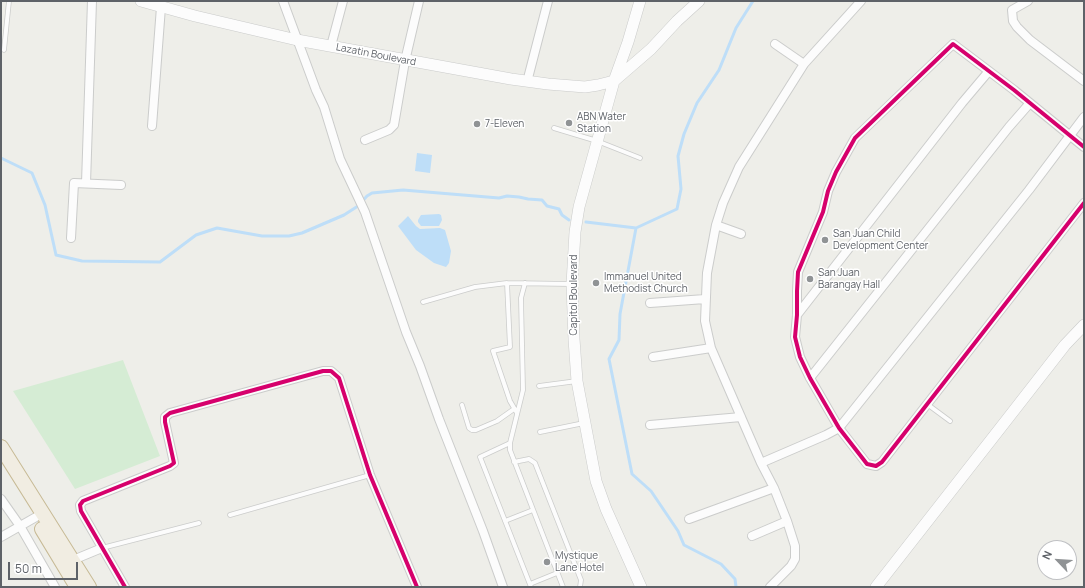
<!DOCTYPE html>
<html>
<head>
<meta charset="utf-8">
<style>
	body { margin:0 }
	#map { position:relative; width:1085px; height:588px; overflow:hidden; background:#eeeee9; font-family:Manrope,sans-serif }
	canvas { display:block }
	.frame { position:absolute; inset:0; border:2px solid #5e6268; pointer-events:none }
	.north { position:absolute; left:1037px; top:540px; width:40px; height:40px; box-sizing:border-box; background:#fff; border:1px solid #bfc0c3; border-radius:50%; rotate:295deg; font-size:11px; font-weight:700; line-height:16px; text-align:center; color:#5e6268 }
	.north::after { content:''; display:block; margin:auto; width:14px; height:18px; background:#909395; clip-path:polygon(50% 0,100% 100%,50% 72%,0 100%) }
	.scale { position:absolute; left:8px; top:562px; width:70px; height:18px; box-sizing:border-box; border:2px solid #5e6268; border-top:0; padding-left:5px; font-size:12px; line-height:14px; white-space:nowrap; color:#5e6268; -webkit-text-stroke:3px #fff; paint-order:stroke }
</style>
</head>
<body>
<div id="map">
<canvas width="1085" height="588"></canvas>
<div class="frame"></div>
<div class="north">N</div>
<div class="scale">50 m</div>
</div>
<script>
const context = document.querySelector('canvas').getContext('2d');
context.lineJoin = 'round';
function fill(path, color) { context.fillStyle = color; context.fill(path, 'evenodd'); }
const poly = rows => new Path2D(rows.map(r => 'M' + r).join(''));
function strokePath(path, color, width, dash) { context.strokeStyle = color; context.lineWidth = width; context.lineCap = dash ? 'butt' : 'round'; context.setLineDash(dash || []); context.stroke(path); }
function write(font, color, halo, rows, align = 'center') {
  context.font = font + ' Manrope,sans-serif'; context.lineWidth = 3; context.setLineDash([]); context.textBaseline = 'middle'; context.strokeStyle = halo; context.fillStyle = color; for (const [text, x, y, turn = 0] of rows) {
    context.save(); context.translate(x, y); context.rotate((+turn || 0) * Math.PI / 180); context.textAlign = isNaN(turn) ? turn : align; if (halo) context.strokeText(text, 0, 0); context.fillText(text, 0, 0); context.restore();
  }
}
const green = poly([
	[123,360,160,456,75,489,13,391]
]);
const water = poly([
	[417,153,432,155,430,173,415,171],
	[439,214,441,215,442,220,439,226,421,226,418,222,418,220,421,215],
	[408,216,416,226,420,229,440,228,445,230,451,251,449,263,446,267,434,263,416,250,398,226]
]);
const stream = poly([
	[1,158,32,173,45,205,56,255,82,261,160,262,196,235,217,228,262,236,289,236,302,233,344,215,358,206,367,196,372,193,403,190,499,198,507,196,519,197,528,199,542,200,547,206,559,209,562,215,569,220],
	[586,222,636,228],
	[736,587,735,579,721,564,684,545,678,531,651,491,632,474,609,359,619,340,620,314,636,228,677,209,681,189,678,156,684,134,697,103,719,70,736,28,753,1]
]);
const lane = poly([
	[4,50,9,1],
	[554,128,597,141,640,158],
	[507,283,510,347,493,351,510,401,517,413],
	[525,283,521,298,523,390,510,443,510,450,563,587],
	[423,302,475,287,507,283,571,284],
	[539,386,577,381],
	[927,404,950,421],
	[462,405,469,428,472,430,476,430,497,421,514,409],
	[540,432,584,423],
	[510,443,480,457,531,587],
	[514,462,529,459,535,463,581,580,580,587],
	[230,515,370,475],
	[505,521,533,510],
	[102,548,199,523],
	[530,584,557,573]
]);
const street = poly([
	[283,1,316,90,324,107,340,159,365,212,406,332,420,366,439,419,483,531,503,587],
	[1028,1,1012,10,1013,21,1017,27,1030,40,1084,81],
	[775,44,804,64],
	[331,46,343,1],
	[527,82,548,1],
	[152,126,161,7],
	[365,140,389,130,394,125,405,61,419,1],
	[1084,147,1014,90,953,44,855,138,836,172,828,191,823,212,798,272,797,291,797,315,795,337,800,357,810,378,839,428,867,464,876,466,882,462,1084,203],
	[86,183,92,1],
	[716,225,741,234],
	[71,238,74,183,121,185],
	[650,303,705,299],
	[797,315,962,103,989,71],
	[653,357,711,348],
	[810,378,1009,127,1030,103],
	[650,425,741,417],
	[761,463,826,435,839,428,1029,190,1084,117],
	[1,499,20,526,55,587],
	[689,519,774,488],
	[752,536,787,521],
	[1,537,43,513],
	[73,560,102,548],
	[125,587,81,511,80,505,83,501,170,466,174,463,165,422,165,417,170,413,323,371,331,371,339,378,370,475,417,587],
	[770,587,791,566,795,559,795,546,787,521,774,488,761,463,711,348,705,321,707,273,716,225,723,203,739,167,804,64,861,1]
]);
const secondary = poly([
	[141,1,195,16,297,40,511,79,548,84,585,87,598,85,614,81,651,49,677,21,699,1],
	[640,1,628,42,614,81,579,207,575,232,572,284,574,339,577,381,596,481,606,509,641,587],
	[876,587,1005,422,1065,345,1084,325]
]);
const highway = poly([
	[1,447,89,587],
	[42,529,77,587]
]);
const cycleway = poly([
	[1084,147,1014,90,953,44,855,138,836,172,828,191,823,212,798,272,797,291,797,315,795,337,800,357,810,378,839,428,867,464,876,466,882,462,1084,203],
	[125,587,81,511,80,505,83,501,170,466,174,463,165,422,165,417,170,413,323,371,331,371,339,378,370,475,417,587]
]);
const markers = [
	[569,123,4,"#909395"],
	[477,124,4,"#909395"],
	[825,240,4,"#909395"],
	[810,279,4,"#909395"],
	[596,283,4,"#909395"],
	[547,562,4,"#909395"]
];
const streetNames = [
	["Lazatin Boulevard",376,55,11],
	["Capitol Boulevard",574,295,-90]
];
const poiNames = [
	["ABN Water",577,117],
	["Station",577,129],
	["7-Eleven",485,124],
	["San Juan Child",833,234],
	["Development Center",833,246],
	["San Juan",818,273],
	["Barangay Hall",818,285],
	["Immanuel United",604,277],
	["Methodist Church",604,289],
	["Mystique",555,556],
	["Lane Hotel",555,568]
];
fill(green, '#d5ecd4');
fill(water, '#bedef8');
strokePath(stream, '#bedef8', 3);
strokePath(lane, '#cbcccb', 5.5);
strokePath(street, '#cbcccb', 10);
strokePath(secondary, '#cacbca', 12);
strokePath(highway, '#c7ba95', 16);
strokePath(lane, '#fcfcfc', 4);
strokePath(street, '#fcfcfc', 8);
strokePath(secondary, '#fcfcfc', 11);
strokePath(highway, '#f1ede2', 14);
strokePath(cycleway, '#d6006c', 4);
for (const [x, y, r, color] of markers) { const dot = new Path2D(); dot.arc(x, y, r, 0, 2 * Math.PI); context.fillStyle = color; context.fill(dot); strokePath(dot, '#fff', 1.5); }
write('10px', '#5e6268', '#fff', streetNames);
write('10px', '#5e6268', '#fff', poiNames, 'left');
</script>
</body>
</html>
